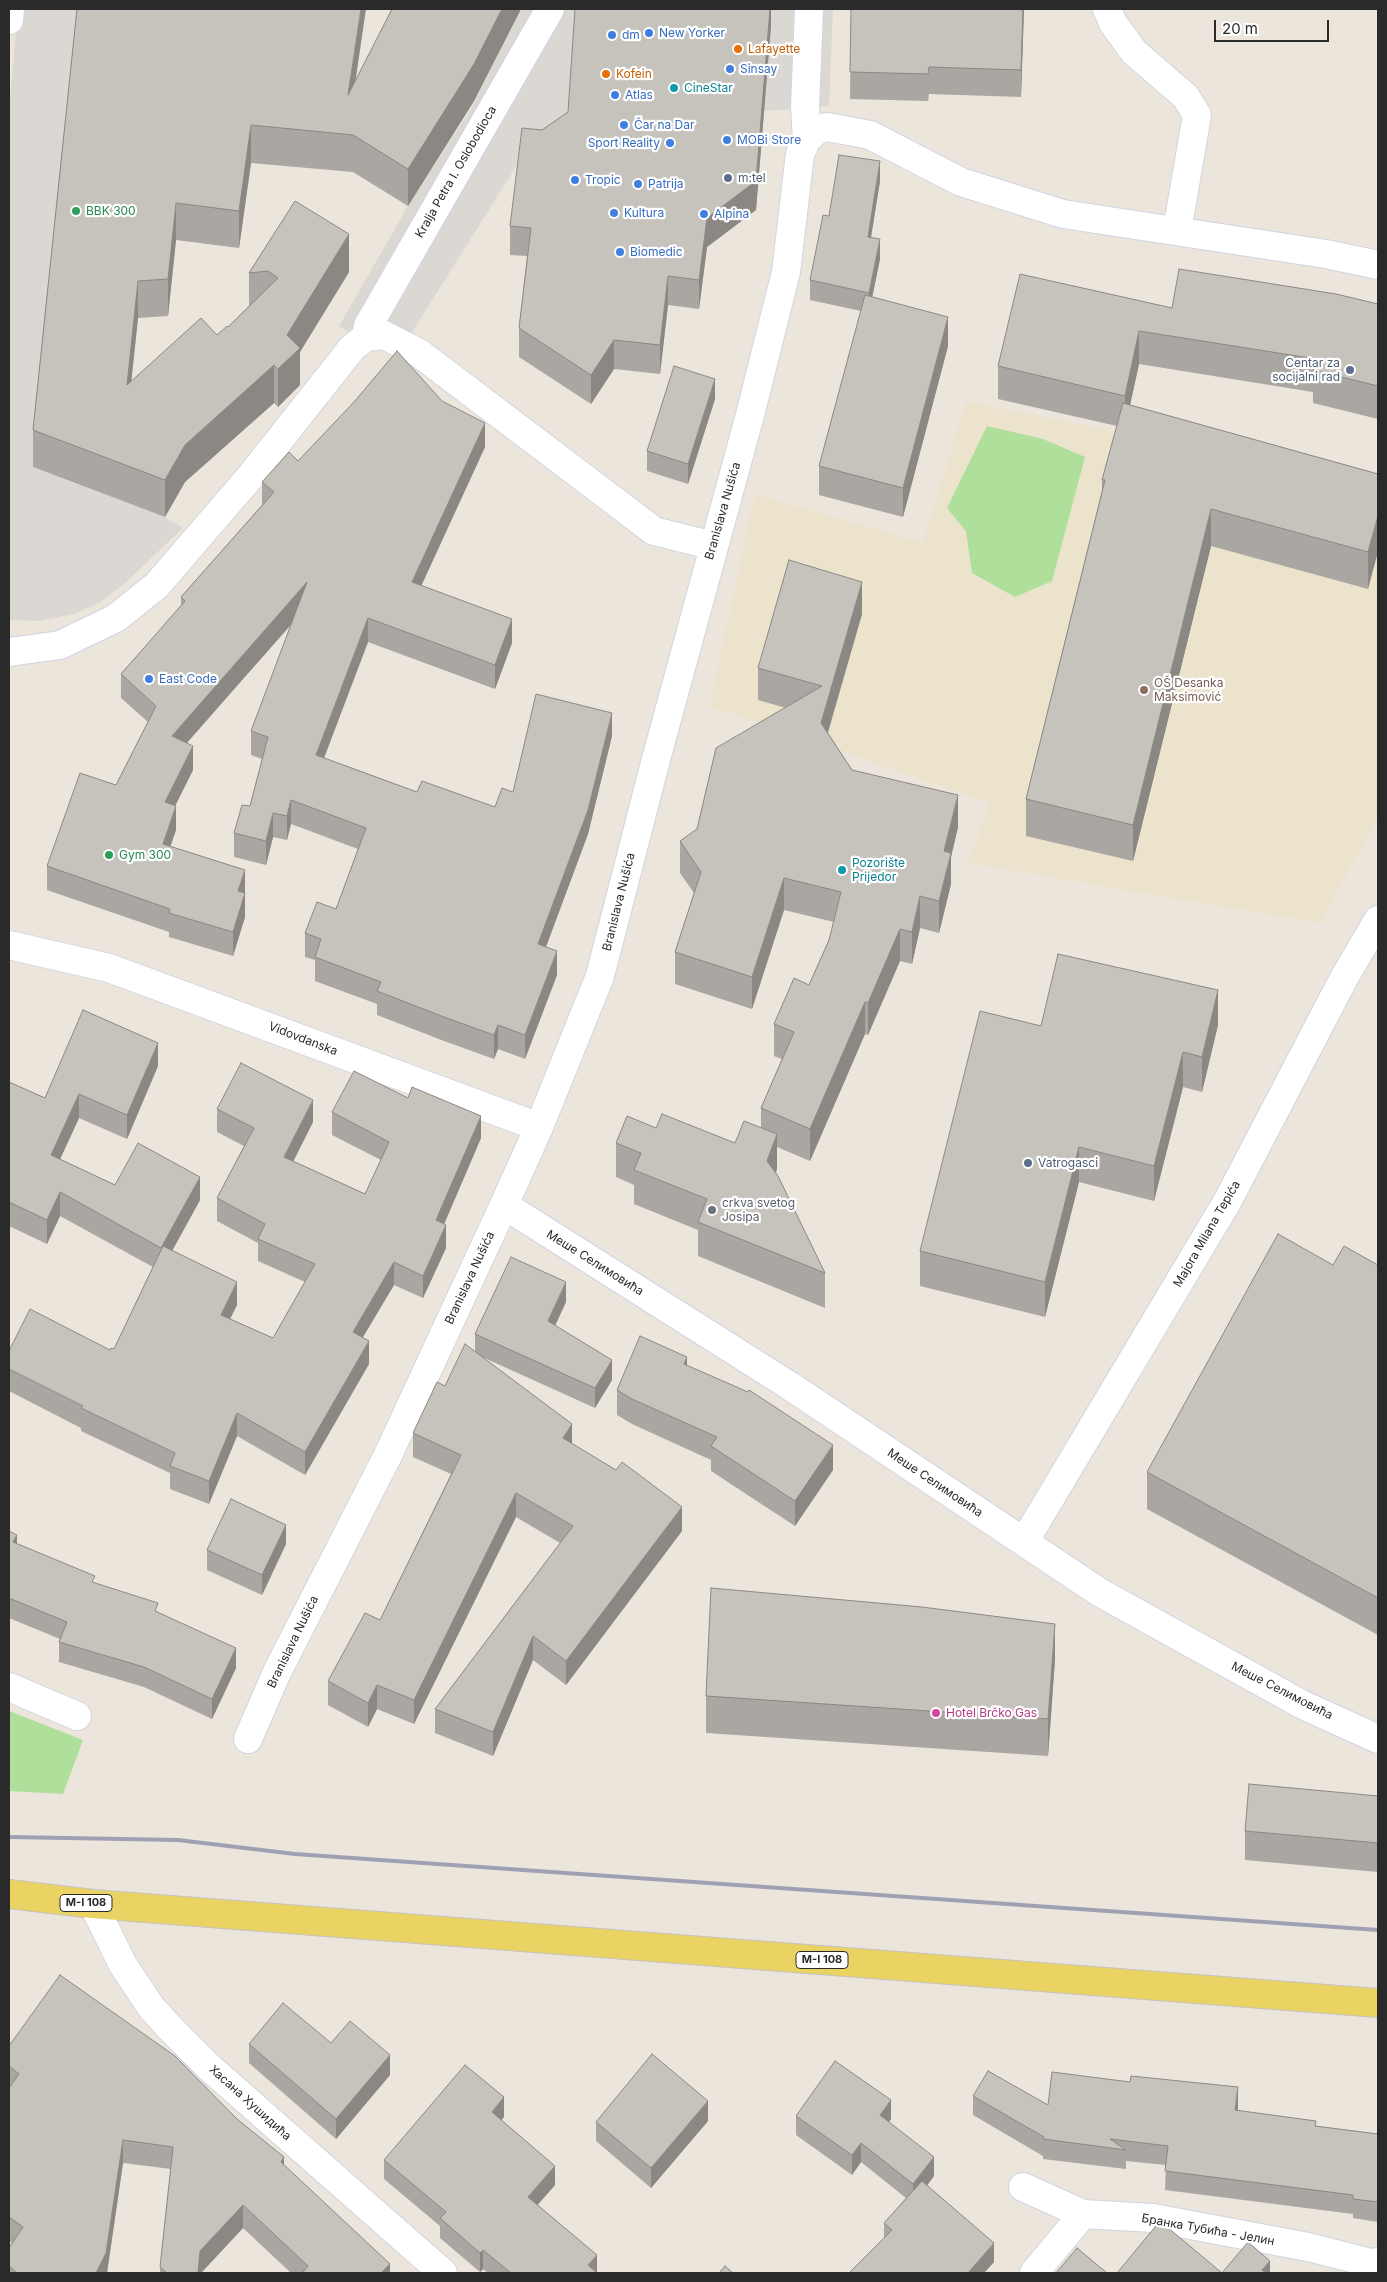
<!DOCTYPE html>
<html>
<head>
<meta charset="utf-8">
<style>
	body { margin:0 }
	#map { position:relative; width:1387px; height:2282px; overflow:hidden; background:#ebe5dc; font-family:Inter,sans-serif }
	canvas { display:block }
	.frame { position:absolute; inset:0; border:10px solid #2a2a2a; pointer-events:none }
	.scale { position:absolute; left:1214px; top:20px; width:115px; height:22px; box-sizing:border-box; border:2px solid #2a2a2a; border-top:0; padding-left:6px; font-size:15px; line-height:18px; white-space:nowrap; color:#2a2a2a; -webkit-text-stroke:4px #fff; paint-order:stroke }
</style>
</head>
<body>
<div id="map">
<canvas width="1387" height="2282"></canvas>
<div class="frame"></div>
<div class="scale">20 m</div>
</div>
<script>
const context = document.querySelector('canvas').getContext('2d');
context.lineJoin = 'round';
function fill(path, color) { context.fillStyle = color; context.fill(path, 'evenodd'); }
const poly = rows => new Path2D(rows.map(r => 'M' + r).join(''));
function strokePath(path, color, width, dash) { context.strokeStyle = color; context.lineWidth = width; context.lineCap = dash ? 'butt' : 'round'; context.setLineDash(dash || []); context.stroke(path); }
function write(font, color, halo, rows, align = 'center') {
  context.font = font + ' Inter,sans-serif'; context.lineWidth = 4.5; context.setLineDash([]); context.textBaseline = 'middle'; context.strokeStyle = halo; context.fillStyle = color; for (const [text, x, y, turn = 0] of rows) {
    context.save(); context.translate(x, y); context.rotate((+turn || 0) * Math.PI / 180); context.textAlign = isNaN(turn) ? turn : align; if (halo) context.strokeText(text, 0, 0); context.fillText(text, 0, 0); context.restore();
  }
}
const education = poly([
	[966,402,1378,483,1378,817,1320,923,968,863,990,803,710,706,755,494,923,543]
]);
const green = poly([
	[987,426,1043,439,1085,457,1052,581,1015,597,972,573,966,531,947,508],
	[9,1711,83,1740,63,1794,9,1791]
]);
const plaza = poly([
	[18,9,81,9,33,467,165,517,183,528,123,585,99,603,74,614,38,621,9,620,9,110],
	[521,9,578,9,568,141,522,157,411,334,368,326,349,332,339,326,408,206,471,109],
	[684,9,833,9,829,106,764,111]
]);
const minor = poly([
	[1107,9,1113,23,1134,52,1186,97,1197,115,1177,231],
	[9,20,10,9],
	[807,139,817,130,827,127,870,135,961,182,1063,214,1326,254,1378,265],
	[366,337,368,326,550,9],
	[9,652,60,645,116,618,157,585,250,477,352,348,366,337,384,335,419,353,654,531,714,546],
	[9,945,109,968,539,1127],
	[504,1205,790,1386,1099,1592,1303,1705,1378,1739],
	[1024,1542,1227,1202,1344,978,1378,920],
	[9,1687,77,1716],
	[248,1739,277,1672,388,1455,504,1205,539,1127,600,976,655,763,750,415,786,272,800,154,807,139,805,107,809,9],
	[93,1904,123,1965,151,2007,170,2028,210,2068,443,2273],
	[1023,2187,1083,2214],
	[1034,2273,1083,2214,1153,2218,1308,2247,1371,2263,1378,2262]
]);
const major = poly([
	[9,1894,93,1904,1378,2003]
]);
const rail = poly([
	[9,1837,178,1840,295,1854,1378,1930]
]);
const wall = poly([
	[77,9,356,80,392,9,521,9,474,101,408,206,353,172,251,163,239,248,176,240,168,316,138,318,131,381,217,335,228,327,249,306,249,273,295,201,349,272,300,352,300,385,278,407,274,403,185,482,165,517,33,467,33,430],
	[771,9,771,26,756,210,707,247,699,309,668,305,660,374,614,369,591,404,519,357,519,328,527,256,510,255,510,226,542,130],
	[851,9,1024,9,1021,97,929,94,928,101,850,99],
	[880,181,871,237,880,259,872,297,948,346,903,517,819,495,819,466,861,311,810,300,810,280,829,216],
	[1378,304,1378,419,1313,403,1313,392,1139,364,1130,405,1378,474,1368,589,1211,546,1133,861,1026,836,1026,799,1102,491,1102,480,1117,426,998,399,998,366,1172,308],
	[715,399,688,484,647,471,647,451],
	[442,401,485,447,421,586,512,643,495,689,368,642,324,758,417,792,495,807,513,792,612,736,588,834,546,947,557,975,525,1059,498,1049,494,1059,444,1041,377,1015,377,1004,315,981,315,960,305,957,305,933,336,909,358,849,291,824,287,840,273,837,266,865,234,857,234,833,250,806,262,759,251,755,251,731,292,624,186,743,193,770,175,806,176,830,170,847,245,870,245,917,233,956,169,937,169,932,47,890,47,866,116,785,148,722,121,698,121,674,181,606,181,597,262,505,262,482,298,461],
	[862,614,828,733,852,770,958,827,951,857,951,884,939,933,920,928,912,964,900,961,868,1035,865,1034,810,1161,777,1147,777,1169,776,1173,825,1273,825,1308,698,1256,698,1230,634,1204,634,1185,616,1177,616,1143,656,1128,735,1143,761,1128,761,1108,782,1059,774,1056,774,1024,809,985,829,940,834,922,784,910,752,1009,675,984,675,952,694,893,680,873,680,841,697,829,786,708,758,700,758,668],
	[1218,1025,1202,1092,1183,1087,1154,1201,1079,1182,1045,1317,920,1286,920,1251,1041,1026],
	[158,1066,127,1139,79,1118,60,1159,115,1185,200,1200,172,1251,237,1305,230,1319,273,1338,305,1282,258,1261,258,1243,217,1221,217,1198,244,1146,217,1132,217,1109,313,1122,293,1161,365,1194,381,1160,332,1135,332,1112,481,1138,444,1224,446,1248,423,1298,394,1285,362,1338,369,1364,305,1475,237,1436,209,1504,170,1489,170,1473,81,1431,81,1428,9,1391,9,1351,110,1350,114,1349,153,1267,60,1216,47,1244,9,1226,9,1082,45,1098],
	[1378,1265,1378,1635,1147,1509,1147,1472],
	[566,1302,555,1325,612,1380,595,1408,480,1356,572,1443,682,1531,566,1685,533,1660,493,1756,435,1733,435,1709,560,1543,516,1517,414,1724,377,1709,368,1727,328,1705,328,1681,380,1620,451,1474,413,1457,413,1433,445,1386,475,1352,475,1334],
	[687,1366,833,1470,795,1526,711,1471,711,1460,632,1424,617,1415,617,1390],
	[9,1531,17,1544,95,1583,158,1612,236,1668,212,1719,144,1687,59,1662,59,1642,60,1639,9,1618],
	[286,1544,262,1595,207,1570,207,1550],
	[1055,1660,1048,1756,706,1733,706,1696],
	[1378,1796,1378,1872,1245,1860,1245,1831],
	[331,2043,390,2075,336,2139,249,2063,249,2044],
	[9,2046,284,2166,390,2273,291,2273,243,2228,201,2273,160,2273,160,2267,171,2169,123,2163,107,2273,9,2273,9,2248,12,2243,9,2240],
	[1130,2082,1238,2106,1238,2111,1316,2126,1378,2134,1378,2222,1353,2218,1353,2214,1165,2190,1166,2165,1126,2161,1126,2169,1043,2159,1043,2156,973,2115,973,2096,1048,2105],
	[796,2116,891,2119,889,2122,934,2176,927,2186,994,2262,984,2273,849,2273,884,2238,884,2223,906,2198,861,2162,852,2175,796,2135],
	[504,2117,501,2120,555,2185,537,2205,597,2273,488,2273,483,2269,480,2272,440,2238,440,2226,384,2179,384,2160],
	[708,2121,651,2188,596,2141,596,2122]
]);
const shadedWall = poly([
	[361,9,366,9,348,132,348,95],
	[502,9,521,9,474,101,408,206,408,169],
	[770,9,771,9,771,26,756,210,707,247,699,309,699,280,707,218],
	[1023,9,1024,9,1021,97,1021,70],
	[251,125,251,163,239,248,239,211],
	[880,161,880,181,868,256,868,237],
	[176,203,176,240,168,316,168,279],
	[349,234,349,272,300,352,300,385,278,407,278,369,287,335],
	[880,239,880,259,869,313,869,293],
	[668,276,668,305,660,374,660,345],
	[138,281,138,318,127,422,127,385],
	[948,317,948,346,903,517,903,488],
	[1139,331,1139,364,1125,428,1125,396],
	[614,340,614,369,591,404,591,375],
	[274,365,274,403,185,482,165,517,165,480,185,445],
	[715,379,715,399,688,484,688,464],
	[485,423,485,447,412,606,412,582],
	[1211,509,1211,546,1133,861,1133,825],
	[1378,516,1378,552,1368,589,1368,552],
	[307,582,307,606,172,760,172,736],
	[862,582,862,614,821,755,821,723],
	[368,618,368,642,316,779,316,755],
	[512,619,512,643,495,689,495,665],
	[612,713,612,736,588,834,538,968,538,944],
	[193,746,193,770,165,826,165,802],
	[958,795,958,827,951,857,951,884,939,933,939,901,944,851],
	[291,800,291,824,287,840,287,816],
	[176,806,176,830,163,868,163,844],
	[273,813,273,837,266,865,266,841],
	[245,870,245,894,238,891],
	[784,878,784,910,752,1009,752,977],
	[245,893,245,917,233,956,233,932],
	[920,896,920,928,912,964,912,932],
	[900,929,900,961,868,1035,868,1003],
	[557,951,557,975,525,1059,525,1035],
	[1218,990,1218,1025,1202,1092,1202,1057],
	[865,1002,865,1034,810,1161,810,1129],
	[498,1025,498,1049,494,1059,494,1035],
	[158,1043,158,1066,127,1139,127,1115],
	[1183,1052,1183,1087,1154,1201,1154,1166],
	[79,1094,79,1118,51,1179,51,1155],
	[313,1100,313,1122,284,1180,284,1157],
	[481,1116,481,1138,436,1243,436,1220],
	[777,1134,777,1169,767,1195,767,1161],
	[1079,1147,1079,1182,1045,1317,1045,1282],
	[200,1177,200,1200,161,1271,161,1248],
	[60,1192,60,1216,47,1244,47,1220],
	[446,1225,446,1248,423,1298,423,1276],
	[394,1262,394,1285,353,1354,353,1332],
	[237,1282,237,1305,221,1337,221,1315],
	[566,1282,566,1302,548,1341,548,1321],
	[369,1341,369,1364,305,1475,305,1452],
	[687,1357,687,1382,684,1364],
	[612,1360,612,1380,595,1408,595,1388],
	[237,1413,237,1436,209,1504,209,1481],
	[572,1424,572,1448,563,1438],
	[10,1426,10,1436,9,1438,9,1428],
	[833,1445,833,1470,795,1526,795,1501],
	[516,1493,516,1517,414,1724,414,1700],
	[682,1507,682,1531,566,1685,566,1661],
	[286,1525,286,1544,262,1595,262,1575],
	[17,1535,17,1554,13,1542],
	[1055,1624,1055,1660,1048,1756,1048,1719],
	[533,1636,533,1660,493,1756,493,1732],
	[236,1648,236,1668,212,1719,212,1699],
	[377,1685,377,1709,368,1727,368,1703],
	[390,2055,390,2075,336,2139,336,2119],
	[1238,2087,1238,2106,1235,2129,1235,2110],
	[504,2097,504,2117,492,2131,492,2112],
	[891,2100,891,2119,880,2135,880,2115],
	[708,2101,708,2121,651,2188,651,2168],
	[123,2140,123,2163,107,2273,96,2273],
	[861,2143,861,2162,852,2175,852,2155],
	[284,2157,284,2180,281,2162],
	[934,2157,934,2176,913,2203,913,2184],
	[555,2166,555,2185,528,2216,528,2197],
	[243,2205,243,2228,201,2273,198,2273,200,2251],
	[994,2243,994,2262,984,2273,968,2273],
	[483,2250,483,2269,480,2272,480,2253],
	[597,2255,597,2273,588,2265],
	[1270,2261,1270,2273,1262,2273,1262,2270],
	[390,2264,390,2273,381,2273]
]);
const building = poly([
	[77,9,361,9,348,95,392,9,502,9,474,64,408,169,353,135,251,125,239,211,176,203,168,279,138,281,127,385,201,318,217,335,227,326,228,327,278,278,268,271,249,273,295,201,349,234,287,335,300,348,278,369,274,365,185,445,165,480,33,430,77,9],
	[575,9,770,9,756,181,707,218,699,280,668,276,660,345,614,340,591,375,519,328,531,228,510,226,522,128,542,130,568,112,575,9],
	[851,9,1023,9,1021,70,929,67,928,74,850,72,851,9],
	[839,155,880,161,868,237,880,239,869,293,810,280,823,215,829,216,839,155],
	[1179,269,1336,294,1378,304,1378,386,1313,370,1316,359,1139,331,1125,396,998,366,1020,274,1172,308,1179,269],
	[865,295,948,317,903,488,819,466,865,295],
	[397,351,442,401,485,423,412,582,512,619,495,665,368,618,316,755,417,792,422,781,495,807,502,788,513,792,536,694,612,713,588,810,538,944,557,951,525,1035,498,1025,494,1035,444,1017,377,991,381,982,315,957,321,939,305,933,317,902,336,909,366,828,291,800,287,816,273,813,266,841,234,833,242,805,250,806,268,737,251,731,307,582,172,736,193,746,165,802,176,806,163,844,245,870,238,891,245,893,233,932,169,913,170,909,47,866,80,773,116,785,156,706,121,674,185,601,181,597,274,492,262,482,289,452,298,461,354,402,397,351],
	[674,366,715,379,688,464,647,451,674,366],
	[1123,403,1378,474,1378,516,1368,552,1211,509,1133,825,1026,799,1105,480,1102,480,1123,403],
	[789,560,862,582,821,723,852,770,958,795,944,851,951,853,939,901,920,896,912,932,900,929,868,1003,865,1002,810,1129,761,1108,794,1032,774,1024,794,978,809,985,829,940,841,892,784,878,752,977,675,952,701,872,680,841,697,829,716,748,822,686,758,668,789,560],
	[1058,954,1218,990,1202,1057,1183,1052,1154,1166,1079,1147,1045,1282,920,1251,980,1011,1041,1026,1058,954],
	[83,1010,158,1043,127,1115,79,1094,51,1155,115,1185,138,1143,200,1177,161,1248,60,1192,47,1220,9,1202,9,1082,45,1098,83,1010],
	[241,1063,313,1100,284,1157,365,1194,389,1142,332,1112,354,1071,408,1098,412,1087,481,1116,436,1220,446,1225,423,1276,394,1262,353,1332,369,1341,305,1452,237,1413,209,1481,170,1466,175,1453,81,1408,83,1406,9,1369,9,1351,30,1309,110,1350,111,1348,114,1349,163,1246,237,1282,221,1315,273,1338,315,1264,258,1239,265,1224,217,1198,254,1128,217,1109,241,1063],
	[662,1114,735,1143,744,1121,777,1134,767,1161,778,1176,825,1273,698,1222,707,1199,634,1170,641,1153,616,1143,627,1116,656,1128,662,1114],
	[1278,1234,1333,1265,1344,1246,1378,1265,1378,1598,1147,1472,1278,1234],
	[511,1257,566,1282,548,1321,612,1360,595,1388,475,1334,511,1257],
	[640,1336,687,1357,684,1364,748,1392,749,1390,833,1445,795,1501,711,1446,717,1437,632,1399,617,1390,640,1336],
	[465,1344,572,1424,563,1438,616,1470,622,1462,682,1507,566,1661,533,1636,493,1732,435,1709,573,1526,516,1493,414,1700,377,1685,368,1703,328,1681,365,1613,380,1620,461,1455,413,1433,437,1382,445,1386,465,1344],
	[231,1499,286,1525,262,1575,207,1550,231,1499],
	[9,1531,17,1535,13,1542,95,1576,92,1582,158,1603,155,1611,236,1648,212,1699,144,1667,59,1642,67,1622,9,1598,9,1531],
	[711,1588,922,1607,1055,1624,1048,1719,706,1696,711,1588],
	[1249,1784,1378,1796,1378,1843,1245,1831,1249,1784],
	[60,1975,175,2056,237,2119,284,2157,281,2162,390,2264,381,2273,304,2273,303,2272,308,2266,243,2205,200,2251,198,2273,167,2273,160,2267,173,2147,123,2140,106,2253,96,2273,17,2273,9,2266,9,2248,23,2227,9,2217,9,2088,19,2074,9,2066,9,2046,60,1975],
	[283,2003,331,2043,350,2021,390,2055,336,2119,249,2044,283,2003],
	[652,2054,708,2101,651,2168,596,2122,652,2054],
	[835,2061,891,2100,880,2115,934,2157,913,2184,861,2143,852,2155,796,2116,835,2061],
	[465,2065,504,2097,492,2112,555,2166,528,2197,597,2255,588,2265,597,2273,511,2273,483,2250,480,2253,440,2218,446,2212,384,2160,465,2065],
	[988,2071,1048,2105,1052,2072,1130,2082,1131,2076,1238,2087,1235,2110,1316,2121,1315,2126,1378,2134,1378,2202,1353,2199,1353,2195,1165,2171,1168,2146,1110,2139,1126,2150,1043,2139,1044,2137,973,2096,988,2071],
	[922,2181,994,2243,968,2273,849,2273,892,2230,884,2223,922,2181],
	[1160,2221,1222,2273,1248,2242,1270,2261,1262,2270,1266,2273,1117,2273,1160,2221],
	[1077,2248,1107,2273,1056,2273,1077,2248],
	[725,2266,733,2273,719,2273,725,2266]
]);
const markers = [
	[649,33,5,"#3f7fe0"],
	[612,35,5,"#3f7fe0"],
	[738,49,5,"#e8710a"],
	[730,69,5,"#3f7fe0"],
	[606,74,5,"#e8710a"],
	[674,88,5,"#0f9aa8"],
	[615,95,5,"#3f7fe0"],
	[624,125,5,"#3f7fe0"],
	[727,140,5,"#3f7fe0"],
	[670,143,5,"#3f7fe0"],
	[728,178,5,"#5c6f8a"],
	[575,180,5,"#3f7fe0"],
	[638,184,5,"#3f7fe0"],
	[76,211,5,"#2e9e5b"],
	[614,213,5,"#3f7fe0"],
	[704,214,5,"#3f7fe0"],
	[620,252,5,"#3f7fe0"],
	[1350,370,5,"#5c6f8a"],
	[149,679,5,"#3f7fe0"],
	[1144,690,5,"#8d6e63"],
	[109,855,5,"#2e9e5b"],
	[842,870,5,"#0f9aa8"],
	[1028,1163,5,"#5c6f8a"],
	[712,1210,5,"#6b7280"],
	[936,1713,5,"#d1479c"]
];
const shields = [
	[86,1903,52],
	[822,1960,52]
];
const shieldNames = [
	["M-I 108",86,1903],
	["M-I 108",822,1960]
];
const shopNames = [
	["New Yorker",659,33],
	["dm",622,35],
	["Sinsay",740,69],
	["Atlas",625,95],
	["Čar na Dar",634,125],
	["MOBi Store",737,140],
	["Sport Reality",660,143,"right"],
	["Tropic",585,180],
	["Patrija",648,184],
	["Kultura",624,213],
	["Alpina",714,214],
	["Biomedic",630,252],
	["East Code",159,679]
];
const foodNames = [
	["Lafayette",748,49],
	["Kofein",616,74]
];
const cultureNames = [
	["CineStar",684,88],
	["Pozorište",852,863],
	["Prijedor",852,877]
];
const streetNames = [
	["Kralja Petra I. Oslobodioca",456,172,-60],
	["Branislava Nušića",723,511,-74],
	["Branislava Nušića",619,902,-76],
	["Vidovdanska",303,1039,21],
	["Majora Milana Tepića",1207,1234,-60],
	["Меше Селимовића",595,1263,32],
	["Branislava Nušića",470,1278,-65],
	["Меше Селимовића",935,1483,34],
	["Branislava Nušića",293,1642,-64],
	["Меше Селимовића",1282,1691,27],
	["Хасана Хушидића",250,2103,42],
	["Бранка Тубића - Јелин",1208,2230,10]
];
const serviceNames = [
	["m:tel",738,178],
	["Centar za",1340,363,"right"],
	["socijalni rad",1340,377,"right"],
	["Vatrogasci",1038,1163]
];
const leisureNames = [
	["BBK 300",86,211],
	["Gym 300",119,855]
];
const educationNames = [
	["OŠ Desanka",1154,683],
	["Maksimović",1154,697]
];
const worshipNames = [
	["crkva svetog",722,1203],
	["Josipa",722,1217]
];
const hotelNames = [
	["Hotel Brčko Gas",946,1713]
];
fill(education, '#ece3cc');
fill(green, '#aedf9b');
fill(plaza, '#dbd8d3');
strokePath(minor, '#d1d4e2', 30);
strokePath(major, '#c3c3c3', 30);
strokePath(minor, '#fff', 28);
strokePath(major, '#ead263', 28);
strokePath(rail, '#9fa1b3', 4);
fill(wall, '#aaa7a2');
fill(shadedWall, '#8b8884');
fill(building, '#c6c2bc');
strokePath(building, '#8b8884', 1);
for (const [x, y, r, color] of markers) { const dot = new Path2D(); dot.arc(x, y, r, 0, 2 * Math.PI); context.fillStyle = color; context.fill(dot); strokePath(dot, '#fff', 2); }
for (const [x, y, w] of shields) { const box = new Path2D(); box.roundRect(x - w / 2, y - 8.5, w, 17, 4); context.fillStyle = '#fff'; context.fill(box); strokePath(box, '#2a2a2a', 1); }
write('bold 11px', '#2a2a2a', null, shieldNames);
write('12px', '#366cbe', '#fff', shopNames, 'left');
write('12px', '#c56008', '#fff', foodNames, 'left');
write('12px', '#0d838f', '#fff', cultureNames, 'left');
write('12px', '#2a2a2a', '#fff', streetNames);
write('12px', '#4e5e75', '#fff', serviceNames, 'left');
write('12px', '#27864d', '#fff', leisureNames, 'left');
write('12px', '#785e54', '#fff', educationNames, 'left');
write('12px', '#5b616d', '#fff', worshipNames, 'left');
write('12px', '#b23c85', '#fff', hotelNames, 'left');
</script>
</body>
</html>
